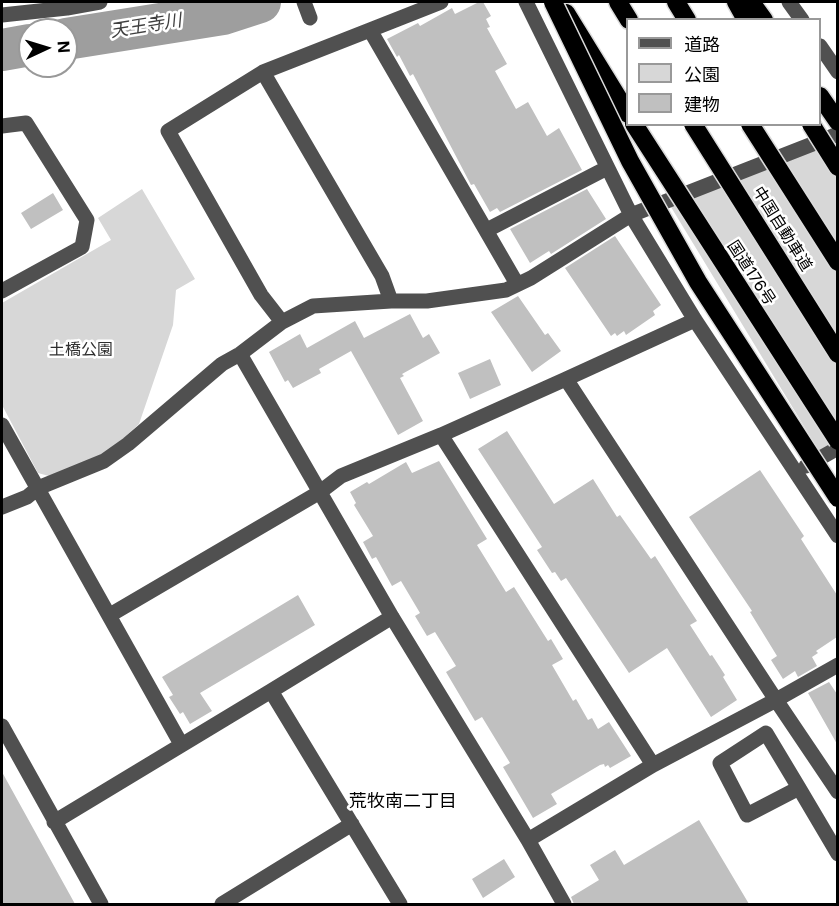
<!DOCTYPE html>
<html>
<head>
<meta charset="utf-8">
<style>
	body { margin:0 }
	#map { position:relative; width:839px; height:906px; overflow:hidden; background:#fff; font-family:Inter,"Noto Sans JP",sans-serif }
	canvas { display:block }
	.frame { position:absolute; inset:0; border:3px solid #000; pointer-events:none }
	.legend { position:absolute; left:626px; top:18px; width:195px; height:108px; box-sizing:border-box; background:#fff; border:2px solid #999; margin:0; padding:8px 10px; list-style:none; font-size:18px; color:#000 }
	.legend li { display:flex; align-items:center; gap:12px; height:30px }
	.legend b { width:30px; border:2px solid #999 }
	.north { position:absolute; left:18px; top:18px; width:60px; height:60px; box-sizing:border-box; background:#fff; border:2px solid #999; border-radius:50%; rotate:86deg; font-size:16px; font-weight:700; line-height:24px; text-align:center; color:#000 }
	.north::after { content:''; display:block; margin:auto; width:21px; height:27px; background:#000; clip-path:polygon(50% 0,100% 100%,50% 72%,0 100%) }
</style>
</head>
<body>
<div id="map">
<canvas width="839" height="906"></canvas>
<div class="frame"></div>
<ul class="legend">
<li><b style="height:8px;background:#505050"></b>道路</li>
<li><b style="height:16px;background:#d7d7d7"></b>公園</li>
<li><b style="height:16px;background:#c0c0c0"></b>建物</li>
</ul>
<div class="north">N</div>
</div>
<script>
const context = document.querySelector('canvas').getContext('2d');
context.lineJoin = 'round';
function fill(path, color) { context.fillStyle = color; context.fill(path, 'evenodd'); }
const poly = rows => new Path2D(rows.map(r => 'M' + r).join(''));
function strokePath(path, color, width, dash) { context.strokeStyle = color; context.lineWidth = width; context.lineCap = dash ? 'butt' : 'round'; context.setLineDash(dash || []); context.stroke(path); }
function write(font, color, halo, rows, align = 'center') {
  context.font = font + ' Inter,"Noto Sans JP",sans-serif'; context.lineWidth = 5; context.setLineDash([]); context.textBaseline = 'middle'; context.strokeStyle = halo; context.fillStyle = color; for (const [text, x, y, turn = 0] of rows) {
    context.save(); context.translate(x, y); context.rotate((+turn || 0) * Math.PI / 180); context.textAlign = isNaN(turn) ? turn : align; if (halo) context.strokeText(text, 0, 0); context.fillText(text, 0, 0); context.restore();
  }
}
const green = poly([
	[837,139,837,440,819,451,671,207],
	[142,189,195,279,176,290,173,325,139,424,107,453,49,476,38,473,2,405,2,303,111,240,98,218]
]);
const river = poly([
	[66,39,223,14,260,2],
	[2,50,30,45]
]);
const building = poly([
	[479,2,483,2,491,16,486,19,490,27,487,28,507,64,495,71,516,109,528,102,547,136,559,128,582,170,500,212,497,208,490,212,474,184,471,185,413,74,410,76,399,55,397,57,387,39,418,23,420,26,452,8,455,14],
	[587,189,606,219,551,254,549,251,530,263,510,229],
	[53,193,63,210,31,229,21,213],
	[615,236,661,305,653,311,655,315,626,335,624,331,617,336,615,333,611,336,565,268],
	[518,296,545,335,548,333,561,351,532,372,491,312],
	[410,314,423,338,429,334,440,353,402,374,404,376,400,378,423,421,398,435,351,351,319,369,321,373,293,388,288,380,285,382,269,352,300,334,307,348,355,321,364,338],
	[490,359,501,385,470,399,458,373],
	[507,431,554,504,593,479,617,517,620,515,651,559,655,556,680,595,697,621,690,625,710,656,712,655,725,675,723,677,737,700,711,717,667,648,629,673,566,578,561,581,555,572,552,573,537,550,542,547,478,449],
	[439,461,487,539,477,545,506,592,514,587,548,641,551,639,563,659,552,665,573,701,576,699,588,720,592,718,598,729,609,722,631,756,610,768,608,765,605,767,604,764,600,765,551,794,557,804,533,818,503,767,510,763,482,717,475,721,446,672,456,666,435,632,427,636,415,616,420,613,401,581,392,586,376,557,372,559,363,542,373,536,354,505,356,503,350,492,367,482,369,484,406,462,412,473],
	[760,470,804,536,801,539,837,595,837,637,816,651,818,653,812,657,817,666,798,677,795,671,783,679,771,660,777,656,750,612,752,611,689,517],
	[298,595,315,625,200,693,212,711,190,724,183,712,180,714,169,697,173,695,162,677],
	[829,682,837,694,837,744,808,693],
	[2,772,75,904,2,904],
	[699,820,749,904,574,904,571,897,599,880,590,865,615,850,624,865],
	[504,859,515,877,483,898,472,879]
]);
const minor = poly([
	[304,2,310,18],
	[526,2,631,215,838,134],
	[789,2,802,20],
	[2,15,67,8,100,2],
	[370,30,441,2],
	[820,46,838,72],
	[263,72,382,276,391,301,427,301,506,290,531,278,631,215,695,320,838,536],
	[2,126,26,123,87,220,82,247,2,291],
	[487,230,607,168],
	[282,322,313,306,391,301],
	[240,354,392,617,528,840,564,904],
	[2,425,181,744],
	[441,435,653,765],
	[806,466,838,448],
	[2,507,27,497,38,488,104,461,128,444,222,364,240,354,282,322,261,295,168,131,263,72,370,30,517,284],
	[110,615,320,492,341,476,441,435,566,379],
	[392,617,271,691,400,904],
	[838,665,776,700,838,792],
	[2,726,101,904],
	[799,788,747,815,720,763,766,733,799,788,838,854],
	[54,822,271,691],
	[528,840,653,765,776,700,566,379,695,320],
	[222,904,352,824]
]);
const highway = poly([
	[618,2,629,20],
	[676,2,687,20],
	[736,2,746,20],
	[751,2,764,20],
	[566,13,628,114],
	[820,96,838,122]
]);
const highwayBridge = poly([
	[553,2,630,161,698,282,838,498],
	[634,124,838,441],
	[693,124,838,354],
	[750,124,838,262],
	[811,124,838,167]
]);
const streetNames = [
	["中国自動車道",782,229,58],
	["国道176号",751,273,57]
];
const parkNames = [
	["土橋公園",81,350]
];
const waterNames = [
	["天王寺川",146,26,-9]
];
const neighbourhoodNames = [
	["荒牧南二丁目",403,802]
];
fill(green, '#d7d7d7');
strokePath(river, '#9e9e9e', 42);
fill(building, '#c0c0c0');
strokePath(highway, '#dbdbdb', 21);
strokePath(minor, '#505050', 15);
strokePath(highway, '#000', 18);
strokePath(highwayBridge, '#dbdbdb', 21, []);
strokePath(highwayBridge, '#000', 18);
write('16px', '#000', '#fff', streetNames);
write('16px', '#2e2e2e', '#fff', parkNames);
write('italic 18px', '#3f3f3f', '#fff', waterNames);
write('18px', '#000', '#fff', neighbourhoodNames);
</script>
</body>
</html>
